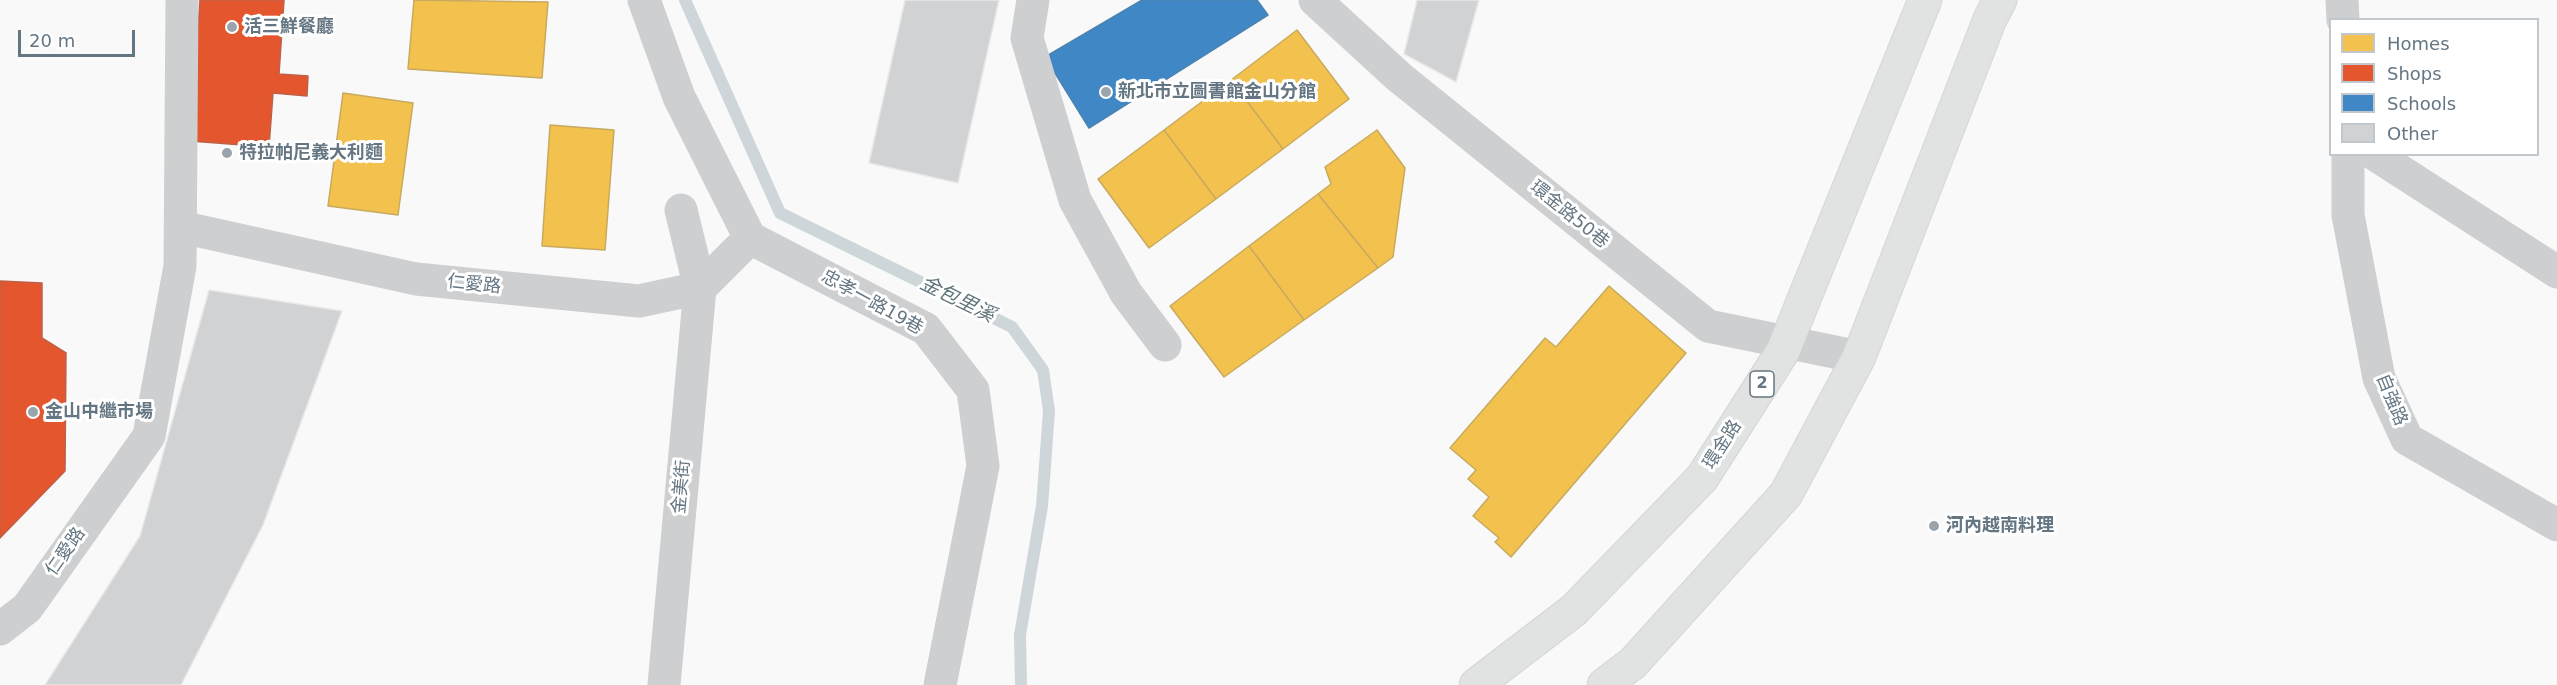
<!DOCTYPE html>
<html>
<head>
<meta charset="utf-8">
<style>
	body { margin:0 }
	#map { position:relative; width:2557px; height:685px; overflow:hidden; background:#f9f9f9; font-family:"DejaVu Sans",sans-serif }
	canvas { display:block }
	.legend { position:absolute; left:2329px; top:18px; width:210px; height:138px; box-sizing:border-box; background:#fff; border:2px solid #c1c8cd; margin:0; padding:8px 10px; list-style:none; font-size:18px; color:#657683 }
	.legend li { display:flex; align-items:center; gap:12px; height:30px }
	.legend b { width:30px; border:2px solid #c1c8cd }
	.scale { position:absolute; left:18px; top:30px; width:117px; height:27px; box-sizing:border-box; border:3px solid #657683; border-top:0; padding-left:8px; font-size:18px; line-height:21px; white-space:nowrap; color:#657683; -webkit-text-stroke:4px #fff; paint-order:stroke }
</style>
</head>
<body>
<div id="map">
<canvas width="2557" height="685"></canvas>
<ul class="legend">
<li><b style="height:16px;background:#f2c14e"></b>Homes</li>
<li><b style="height:16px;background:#e4572e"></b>Shops</li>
<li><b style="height:16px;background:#3f88c5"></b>Schools</li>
<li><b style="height:16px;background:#d0d2d3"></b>Other</li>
</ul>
<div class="scale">20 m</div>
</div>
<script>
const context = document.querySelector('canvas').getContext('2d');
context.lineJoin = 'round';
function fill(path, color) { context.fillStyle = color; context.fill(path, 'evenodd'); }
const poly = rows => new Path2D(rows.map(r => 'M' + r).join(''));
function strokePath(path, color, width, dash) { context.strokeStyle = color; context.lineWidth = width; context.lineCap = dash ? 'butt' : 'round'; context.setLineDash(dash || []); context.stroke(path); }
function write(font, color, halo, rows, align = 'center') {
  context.font = font + ' "DejaVu Sans","Noto Sans TC",sans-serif'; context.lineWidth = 6; context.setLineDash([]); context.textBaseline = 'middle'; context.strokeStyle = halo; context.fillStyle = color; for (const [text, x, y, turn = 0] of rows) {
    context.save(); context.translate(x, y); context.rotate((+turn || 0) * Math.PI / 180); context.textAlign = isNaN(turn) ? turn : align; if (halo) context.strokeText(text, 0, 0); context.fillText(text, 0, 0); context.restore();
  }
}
const homes = poly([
	[414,0,548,2,542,78,408,69,414,0],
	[1297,30,1349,99,1283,149,1231,80,1297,30],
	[1231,80,1283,149,1216,199,1164,130,1231,80],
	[343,93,413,103,398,215,328,206,343,93],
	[550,125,614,130,605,250,542,246,550,125],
	[1164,130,1216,199,1149,248,1098,179,1164,130],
	[1377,130,1405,168,1393,257,1378,268,1318,194,1331,184,1325,167,1377,130],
	[1318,194,1378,268,1304,320,1249,246,1318,194],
	[1249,246,1304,320,1224,377,1170,306,1249,246],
	[1609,286,1686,353,1511,557,1495,542,1499,538,1473,516,1489,497,1468,479,1476,470,1450,448,1545,338,1556,347,1609,286]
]);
const shops = poly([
	[200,0,284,0,279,74,308,76,307,96,273,93,269,147,190,141,200,0],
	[0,281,42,283,42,338,66,353,65,471,0,538,0,281]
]);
const schools = poly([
	[1142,0,1257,0,1268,15,1089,128,1045,57,1142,0]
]);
const stream = poly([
	[685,0,780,213,1012,327,1043,370,1049,411,1042,506,1020,635,1021,685]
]);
const building = poly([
	[905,0,999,0,958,183,869,163,905,0],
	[1417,0,1479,0,1456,82,1404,54,1417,0],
	[209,290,342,311,263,525,181,685,45,685,140,536,209,290]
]);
const minor = poly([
	[644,0,679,97,750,238,926,329,973,390,983,466,940,685],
	[1033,0,1027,38,1075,200,1126,293,1165,345],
	[1315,0,1399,77,1708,326,1859,357],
	[2342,0,2343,20],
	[2348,154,2348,215,2379,378,2407,439,2557,525],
	[2374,154,2557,272],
	[181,227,416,279,639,301,700,288,750,238],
	[0,629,27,608,149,436,180,266,182,0],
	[664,685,700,288,681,210]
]);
const major = poly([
	[1476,685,1574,610,1702,478,1783,351,1925,0],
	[1604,685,1633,663,1786,494,1859,357,1990,19,2000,0]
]);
const markers = [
	[232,27,6,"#99a4ac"],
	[1106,92,6,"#99a4ac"],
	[227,153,6,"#99a4ac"],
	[33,412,6,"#99a4ac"],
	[1934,526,6,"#99a4ac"]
];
const shields = [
	[1762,384,24]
];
const shieldNames = [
	["2",1762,384]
];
const poiNames = [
	["活三鮮餐廳",244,27],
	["新北市立圖書館金山分館",1118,92],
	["特拉帕尼義大利麵",239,153],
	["金山中繼市場",45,412],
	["河內越南料理",1946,526]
];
const streetNames = [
	["環金路50巷",1569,215,39],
	["仁愛路",474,285,6],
	["忠孝一路19巷",872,303,29],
	["自強路",2391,400,68],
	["環金路",1723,445,-57],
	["金美街",682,487,-85],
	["仁愛路",66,552,-55]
];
const waterNames = [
	["金包里溪",957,300,26]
];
fill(homes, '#f2c14e');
strokePath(homes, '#c8aa5e', 1.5);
fill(shops, '#e4572e');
strokePath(shops, '#be6048', 1.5);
fill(schools, '#3f88c5');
strokePath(schools, '#4a83b1', 1.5);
strokePath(stream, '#ced6d9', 12);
fill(building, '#d0d2d3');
strokePath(building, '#e8e8e8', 1.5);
strokePath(major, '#d5d6d7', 35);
strokePath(minor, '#cecfd0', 33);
strokePath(major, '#e1e2e2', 33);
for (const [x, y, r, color] of markers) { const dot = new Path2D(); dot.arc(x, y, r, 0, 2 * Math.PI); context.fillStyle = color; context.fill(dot); strokePath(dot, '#fff', 2); }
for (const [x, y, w] of shields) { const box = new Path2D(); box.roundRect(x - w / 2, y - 13, w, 26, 4.5); context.fillStyle = '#fff'; context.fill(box); strokePath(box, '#657683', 1.5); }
write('bold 16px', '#657683', null, shieldNames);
write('bold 18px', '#657683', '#fff', poiNames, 'left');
write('18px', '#657683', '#fff', streetNames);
write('italic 20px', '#60757c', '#fff', waterNames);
</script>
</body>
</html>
